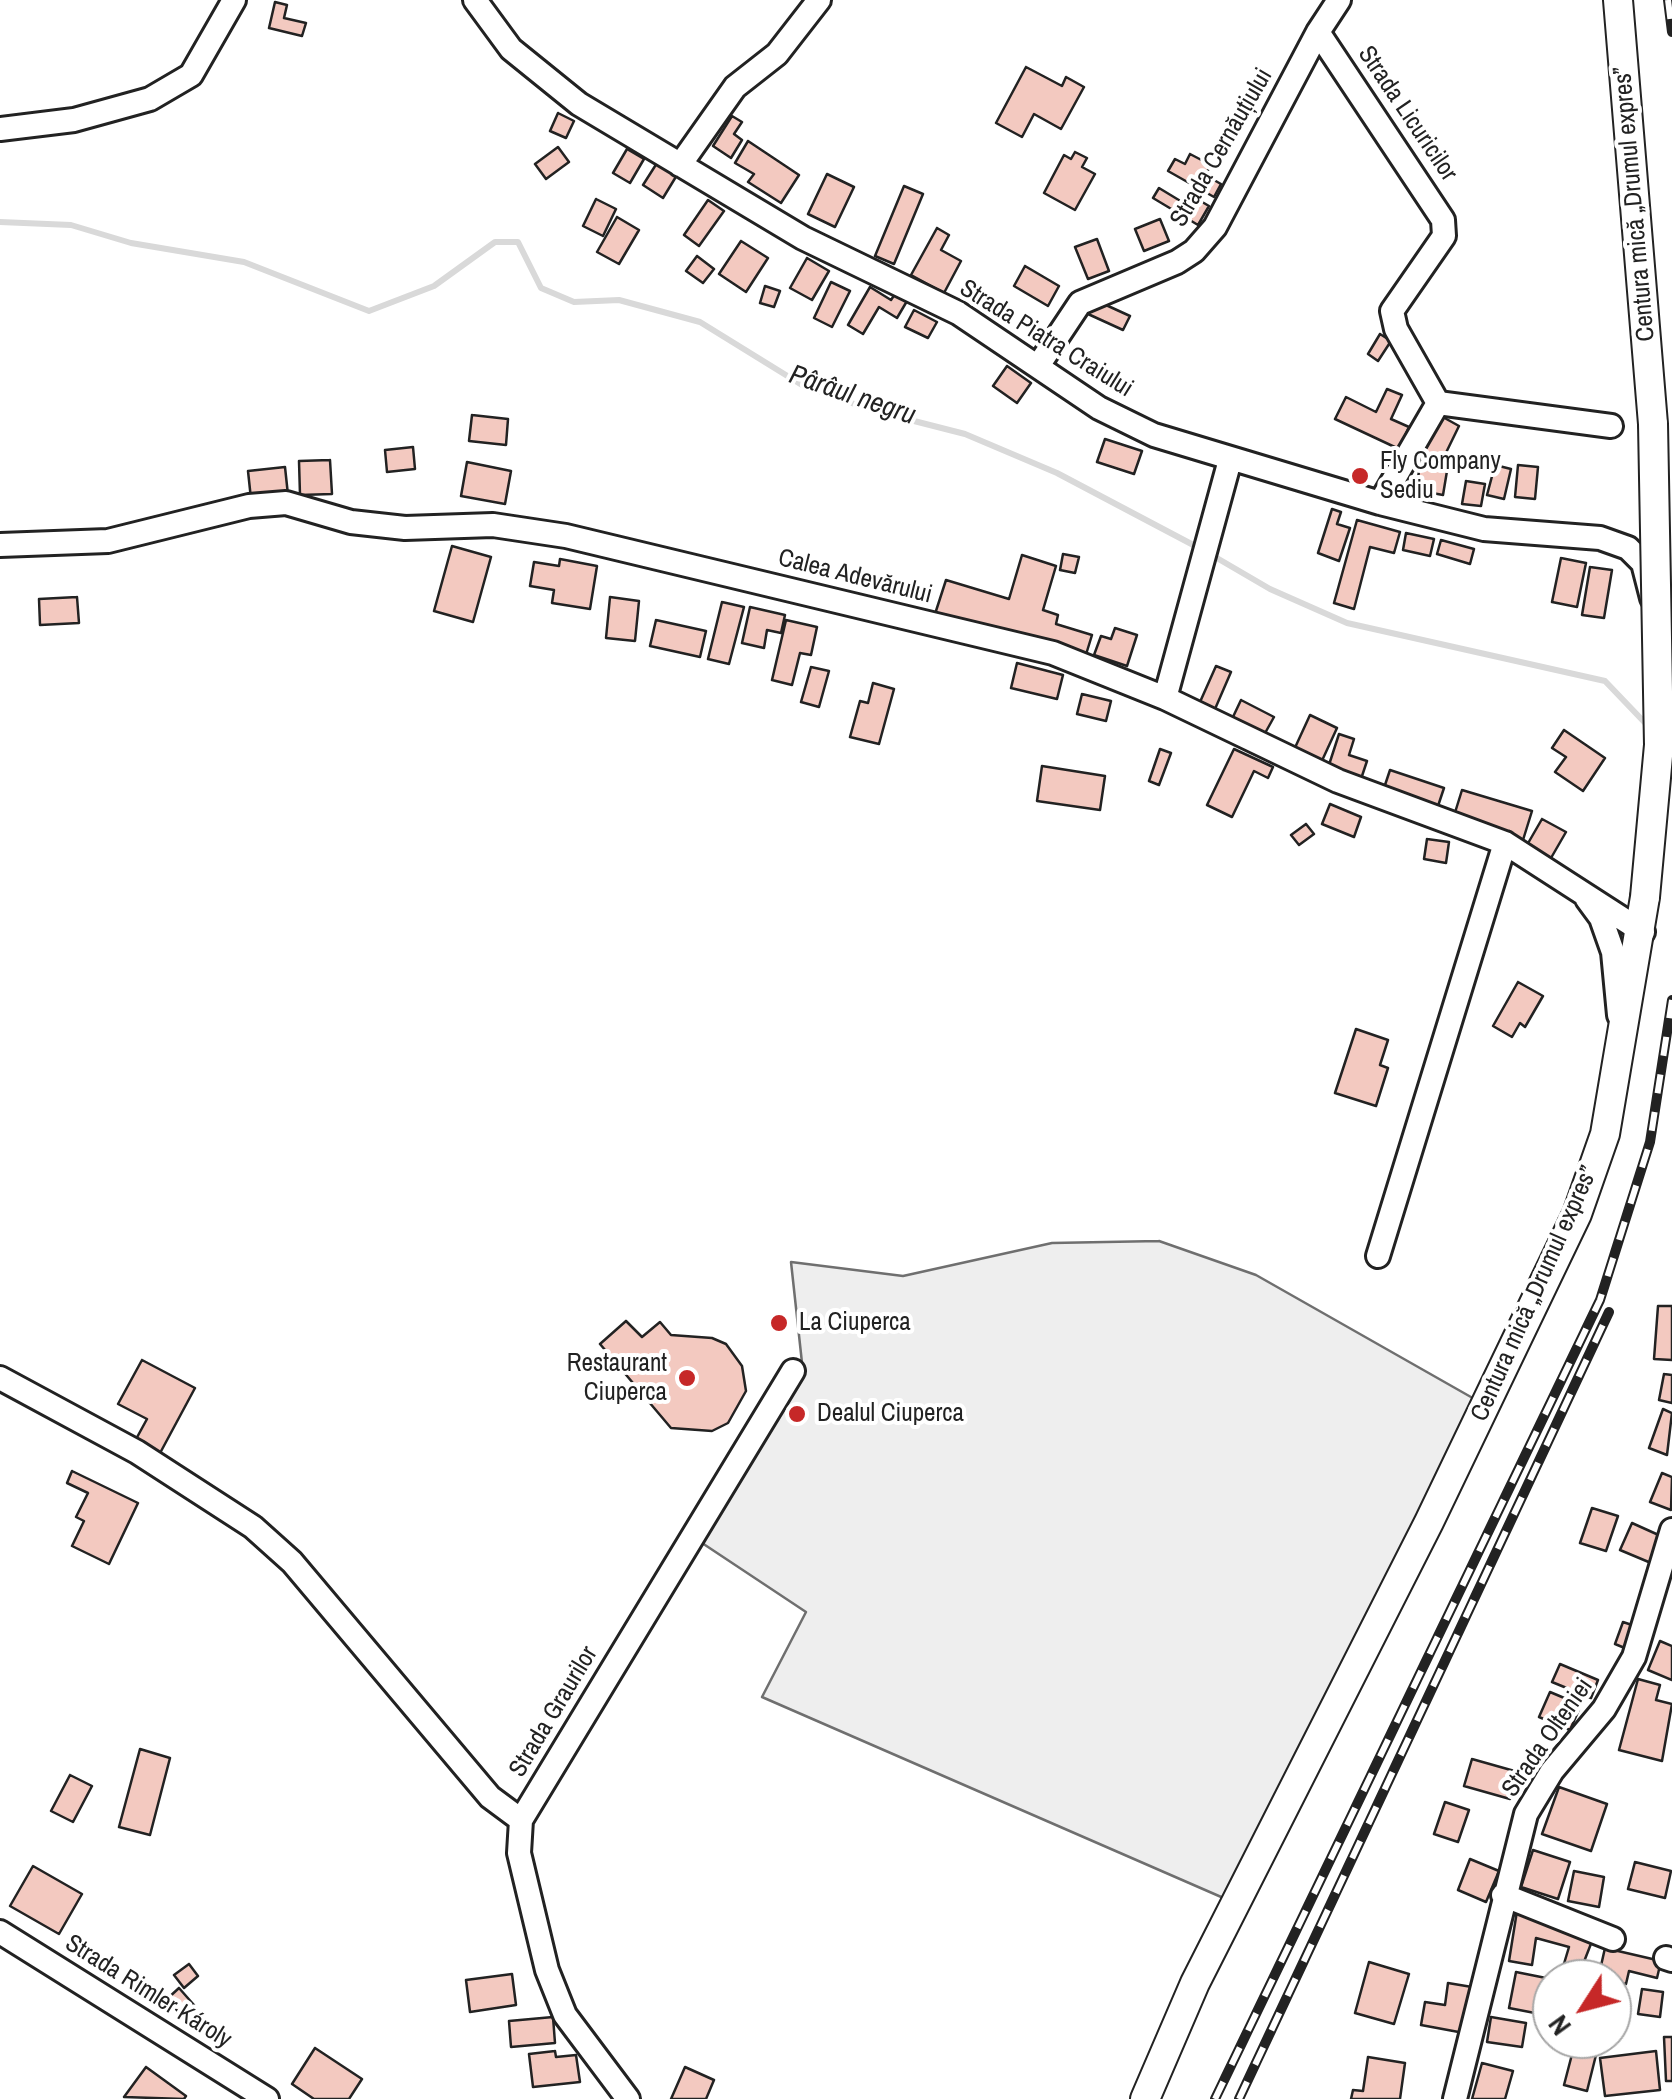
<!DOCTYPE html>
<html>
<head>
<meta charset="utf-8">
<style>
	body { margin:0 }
	#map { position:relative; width:1672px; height:2099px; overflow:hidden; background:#fff; font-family:"Archivo Narrow",sans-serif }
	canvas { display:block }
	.north { position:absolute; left:1532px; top:1959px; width:100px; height:100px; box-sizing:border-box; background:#fff; border:2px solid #a7a7a7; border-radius:50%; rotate:234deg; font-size:28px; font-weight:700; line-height:40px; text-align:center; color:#222 }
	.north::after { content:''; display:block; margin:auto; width:35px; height:45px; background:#c62828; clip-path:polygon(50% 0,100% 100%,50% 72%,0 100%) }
</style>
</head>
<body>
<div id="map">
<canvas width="1672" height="2099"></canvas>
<div class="north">N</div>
</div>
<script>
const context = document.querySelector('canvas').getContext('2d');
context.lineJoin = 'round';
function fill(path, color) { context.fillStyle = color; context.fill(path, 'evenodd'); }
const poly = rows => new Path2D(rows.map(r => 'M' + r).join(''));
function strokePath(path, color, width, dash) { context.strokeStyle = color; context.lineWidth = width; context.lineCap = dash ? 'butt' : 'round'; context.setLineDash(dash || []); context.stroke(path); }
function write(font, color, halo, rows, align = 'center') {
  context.font = font + ' "Archivo Narrow",sans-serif'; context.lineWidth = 8; context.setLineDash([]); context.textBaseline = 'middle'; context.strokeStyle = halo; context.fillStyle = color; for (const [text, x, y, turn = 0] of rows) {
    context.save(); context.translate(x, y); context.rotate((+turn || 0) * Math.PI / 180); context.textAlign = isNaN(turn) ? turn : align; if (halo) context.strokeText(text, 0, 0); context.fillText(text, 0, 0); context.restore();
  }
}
const green = poly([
	[1159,1241,1256,1275,1485,1405,1235,1903,762,1697,806,1612,693,1537,803,1372,791,1262,903,1276,1052,1243,1159,1241]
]);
const stream = poly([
	[0,222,71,225,131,243,244,262,369,311,434,286,495,242,518,242,541,288,574,302,619,300,700,322,802,385,871,410,965,434,1057,473,1199,548],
	[1210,554,1270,589,1347,623,1605,681,1649,727]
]);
const building = poly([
	[275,2,287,5,284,18,306,23,302,36,269,28,275,2],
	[1026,67,1062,86,1066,77,1084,87,1061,129,1034,114,1022,137,996,123,1026,67],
	[558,113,574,121,566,138,550,131,558,113],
	[732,116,742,122,734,134,742,140,731,158,713,146,732,116],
	[748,141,799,175,781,203,748,182,754,174,735,163,748,141],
	[558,147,569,162,546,179,535,164,558,147],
	[627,149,644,159,630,183,613,173,627,149],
	[1075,152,1087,158,1082,167,1095,174,1075,210,1044,193,1064,155,1071,159,1075,152],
	[1190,154,1211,165,1205,175,1221,184,1214,197,1168,171,1175,159,1185,164,1190,154],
	[657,163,677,175,663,198,643,185,657,163],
	[827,174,854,187,835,227,808,214,827,174],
	[904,186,923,194,894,264,875,256,904,186],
	[1159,188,1192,208,1197,199,1209,206,1198,225,1153,198,1159,188],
	[596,199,616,209,603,236,583,226,596,199],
	[708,200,724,211,699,246,684,235,708,200],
	[617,217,639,230,619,264,597,252,617,217],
	[1160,219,1169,241,1144,251,1135,229,1160,219],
	[937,228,949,235,941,250,961,261,944,293,911,275,937,228],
	[1097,239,1109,271,1088,279,1075,247,1097,239],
	[741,241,768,258,746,292,719,274,741,241],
	[697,256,714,269,703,283,686,271,697,256],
	[807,258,829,271,812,300,790,288,807,258],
	[1025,266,1059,286,1048,306,1014,286,1025,266],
	[831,282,850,291,832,327,814,318,831,282],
	[765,286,780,291,774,307,760,303,765,286],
	[870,287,891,300,895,294,907,301,897,318,879,307,863,334,848,325,870,287],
	[1095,300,1130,316,1123,330,1088,314,1095,300],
	[914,310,937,322,928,338,905,327,914,310],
	[1380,334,1391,341,1378,361,1368,354,1380,334],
	[1007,366,1031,383,1017,403,993,386,1007,366],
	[1387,389,1402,395,1391,419,1409,427,1399,449,1335,419,1346,397,1376,412,1387,389],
	[472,415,508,419,506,445,469,441,472,415],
	[1441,416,1459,426,1441,463,1448,465,1443,495,1416,490,1421,459,1441,416],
	[1105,439,1142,451,1134,474,1097,462,1105,439],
	[413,447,415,469,387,472,385,450,413,447],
	[330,460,332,494,300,495,299,461,330,460],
	[467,462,511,471,505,504,461,496,467,462],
	[1495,465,1511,469,1504,499,1487,495,1495,465],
	[1518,465,1538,467,1535,499,1515,497,1518,465],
	[285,467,288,495,251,499,248,471,285,467],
	[1466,481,1485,484,1481,506,1462,504,1466,481],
	[1332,509,1341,512,1337,524,1350,528,1339,561,1318,553,1332,509],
	[1357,520,1400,532,1394,553,1370,547,1354,609,1334,603,1357,520],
	[1406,533,1434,539,1430,556,1403,550,1406,533],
	[1441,540,1474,549,1470,564,1437,554,1441,540],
	[452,546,491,557,473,622,434,611,452,546],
	[1063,554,1079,557,1075,573,1060,570,1063,554],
	[1022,555,1056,566,1043,610,1058,615,1056,624,1092,635,1084,661,935,614,946,580,1009,599,1022,555],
	[1561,558,1586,563,1577,607,1552,602,1561,558],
	[560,559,597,566,590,609,552,603,554,590,530,586,534,562,559,566,560,559],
	[1590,567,1612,570,1604,618,1582,615,1590,567],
	[77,597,79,623,40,625,39,599,77,597],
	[610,597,639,601,635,641,606,638,610,597],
	[722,602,744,607,729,664,708,659,722,602],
	[750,607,785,615,781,633,767,630,764,648,742,643,750,607],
	[656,620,706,631,700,657,650,646,656,620],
	[786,620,817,627,811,655,800,653,792,685,772,680,786,620],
	[1115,628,1137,635,1127,666,1094,655,1101,636,1111,639,1115,628],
	[1017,663,1063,675,1057,699,1011,688,1017,663],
	[1216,666,1231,672,1215,709,1200,702,1216,666],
	[811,667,829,671,819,707,801,702,811,667],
	[873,683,894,689,879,744,850,737,860,701,868,703,873,683],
	[1082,694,1111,701,1106,721,1077,714,1082,694],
	[1241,700,1274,717,1264,735,1232,719,1241,700],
	[1310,715,1337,728,1320,765,1293,752,1310,715],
	[1564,730,1605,758,1583,791,1555,772,1566,757,1552,748,1564,730],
	[1339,734,1354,739,1349,755,1367,761,1360,782,1327,771,1339,734],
	[1160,749,1171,753,1159,785,1149,781,1160,749],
	[1234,749,1273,767,1268,778,1254,771,1232,817,1207,805,1234,749],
	[1042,766,1105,776,1100,810,1037,801,1042,766],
	[1390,770,1444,788,1436,812,1382,794,1390,770],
	[1462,790,1532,811,1523,840,1453,819,1462,790],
	[1330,804,1361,817,1354,837,1322,824,1330,804],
	[1542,819,1566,832,1551,858,1527,845,1542,819],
	[1306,824,1314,834,1299,845,1291,835,1306,824],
	[1427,839,1449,842,1446,863,1424,859,1427,839],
	[1518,982,1543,996,1525,1027,1520,1023,1512,1037,1493,1026,1518,982],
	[1356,1029,1388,1040,1380,1065,1388,1068,1376,1106,1335,1093,1356,1029],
	[1658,1306,1672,1306,1672,1360,1654,1359,1658,1306],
	[626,1321,642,1337,660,1322,671,1335,712,1338,726,1344,742,1366,746,1391,728,1423,712,1431,671,1428,600,1344,626,1321],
	[142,1360,195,1388,159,1455,135,1441,147,1419,118,1404,142,1360],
	[1664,1374,1672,1375,1672,1403,1659,1400,1664,1374],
	[1663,1409,1672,1413,1667,1455,1649,1448,1663,1409],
	[72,1471,138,1503,109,1564,72,1546,84,1521,76,1517,88,1493,67,1483,72,1471],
	[1662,1473,1672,1477,1671,1510,1650,1502,1662,1473],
	[1592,1508,1618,1516,1606,1551,1580,1543,1592,1508],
	[1632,1523,1663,1537,1651,1563,1620,1550,1632,1523],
	[1623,1622,1641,1628,1632,1651,1615,1644,1623,1622],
	[1660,1641,1672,1646,1672,1680,1648,1670,1660,1641],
	[1560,1664,1598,1680,1591,1698,1552,1682,1560,1664],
	[1638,1679,1660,1685,1656,1700,1672,1704,1662,1761,1619,1750,1638,1679],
	[1550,1692,1581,1705,1570,1730,1539,1717,1550,1692],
	[140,1749,170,1758,150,1835,119,1827,140,1749],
	[1472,1759,1518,1772,1510,1799,1464,1786,1472,1759],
	[70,1775,92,1786,73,1822,51,1811,70,1775],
	[1559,1787,1607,1804,1591,1851,1542,1834,1559,1787],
	[1445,1802,1469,1810,1458,1842,1434,1834,1445,1802],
	[1533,1850,1570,1862,1558,1899,1521,1887,1533,1850],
	[1470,1859,1499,1871,1486,1902,1458,1890,1470,1859],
	[1635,1862,1671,1871,1665,1898,1628,1889,1635,1862],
	[33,1866,82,1894,59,1934,10,1906,33,1866],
	[1574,1871,1604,1877,1599,1907,1568,1901,1574,1871],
	[1517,1911,1594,1936,1580,1972,1563,1967,1569,1947,1536,1938,1532,1965,1509,1961,1517,1911],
	[1605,1948,1661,1961,1657,1978,1629,1971,1626,1984,1614,1982,1612,1992,1612,1979,1598,1979,1605,1948],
	[1369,1962,1409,1974,1394,2024,1355,2013,1369,1962],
	[189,1964,198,1976,184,1988,174,1975,189,1964],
	[1516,1972,1546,1978,1540,2014,1509,2008,1516,1972],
	[512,1974,516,2005,470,2012,466,1980,512,1974],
	[1448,1983,1472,1987,1464,2033,1421,2025,1425,2002,1445,2005,1448,1983],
	[179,1988,194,2005,182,2016,167,1999,179,1988],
	[1642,1989,1663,1992,1660,2017,1638,2014,1642,1989],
	[553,2017,555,2043,511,2047,509,2021,553,2017],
	[1491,2017,1526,2023,1522,2047,1487,2042,1491,2017],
	[1664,2037,1672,2037,1672,2081,1666,2081,1664,2037],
	[1576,2039,1600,2039,1587,2091,1564,2085,1576,2039],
	[315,2048,362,2079,349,2099,314,2099,292,2084,315,2048],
	[555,2051,556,2057,576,2055,580,2082,533,2087,529,2054,555,2051],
	[1656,2051,1660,2090,1605,2096,1600,2058,1656,2051],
	[1368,2057,1405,2063,1400,2099,1351,2099,1353,2090,1363,2091,1368,2057],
	[1482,2063,1513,2071,1505,2099,1472,2099,1482,2063],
	[146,2067,186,2096,184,2099,124,2097,146,2067],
	[685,2067,714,2080,706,2099,671,2099,685,2067]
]);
const minor = poly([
	[475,0,511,49,579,104,803,238,958,313,1099,408,1154,435,1380,503,1484,529,1600,538,1628,548,1643,563,1652,598,1672,633],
	[1318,32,1443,220,1444,236,1392,311,1396,329,1438,403,1380,503],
	[0,129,74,120,150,99,191,75,234,0],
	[680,165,735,87,777,54,819,0],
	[1038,366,1080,303,1177,262,1194,251,1215,227,1318,32,1339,0],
	[1438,403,1611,426],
	[0,545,108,541,249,506,286,503,351,522,405,528,493,525,566,536,1053,653,1165,698,1338,781,1505,843,1643,932],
	[1165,698,1230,460],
	[1587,899,1601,918,1613,952,1619,1015],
	[1378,1256,1505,843],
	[0,1378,137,1452,253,1527,292,1562,490,1797,521,1820],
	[1503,1895,1613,1939],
	[0,1932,267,2099],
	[1666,1958,1672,1960],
	[628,2099,565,2015,547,1970,519,1853,521,1820,793,1371],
	[1455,2099,1526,1814,1552,1771,1604,1709,1634,1657,1672,1530]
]);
const major = poly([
	[1618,0,1653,424],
	[1145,2099,1195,1983,1429,1522,1577,1214,1605,1134,1645,897]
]);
const rail = poly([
	[1668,0,1672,32],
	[1215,2099,1600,1300,1650,1142,1672,1000],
	[1239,2099,1609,1312]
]);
const majorBridge = poly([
	[1645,897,1659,745,1653,424]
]);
const markers = [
	[1360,476,10,"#c62828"],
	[779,1323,10,"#c62828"],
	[687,1378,10,"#c62828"],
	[797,1414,10,"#c62828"]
];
const streetNames = [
	["Strada Licuricilor",1407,114,56],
	["Strada Cernăuțiului",1222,148,-60],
	["Centura mică „Drumul expres”",1635,204,-95],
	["Strada Piatra Craiului",1046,339,32],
	["Calea Adevărului",855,577,14],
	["Centura mică „Drumul expres”",1535,1294,-66],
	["Strada Graurilor",554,1712,-59],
	["Strada Olteniei",1548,1738,-55],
	["Strada Rimler Károly",148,1992,32]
];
const poiNames = [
	["Fly Company",1380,462],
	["Sediu",1380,491],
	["La Ciuperca",799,1323],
	["Restaurant",667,1364,"right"],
	["Ciuperca",667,1393,"right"],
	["Dealul Ciuperca",817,1414]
];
const waterNames = [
	["Pârâul negru",852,396,19]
];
fill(green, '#eee');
strokePath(green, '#6f6f6f', 2.5);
strokePath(stream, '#d9d9d9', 6);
fill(building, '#f3c9c0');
strokePath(building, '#222', 2.5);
strokePath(minor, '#222', 28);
strokePath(major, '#222', 32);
strokePath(minor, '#fff', 22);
strokePath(major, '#fff', 28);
strokePath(rail, '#222', 10);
strokePath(rail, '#fff', 6, [19]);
strokePath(majorBridge, '#222', 32, []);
strokePath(majorBridge, '#fff', 28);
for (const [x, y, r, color] of markers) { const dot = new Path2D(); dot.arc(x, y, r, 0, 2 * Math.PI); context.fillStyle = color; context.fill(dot); strokePath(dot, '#fff', 4); }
write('25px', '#222', '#fff', streetNames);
write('25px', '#222', '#fff', poiNames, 'left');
write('italic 28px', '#222', '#fff', waterNames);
</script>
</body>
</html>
